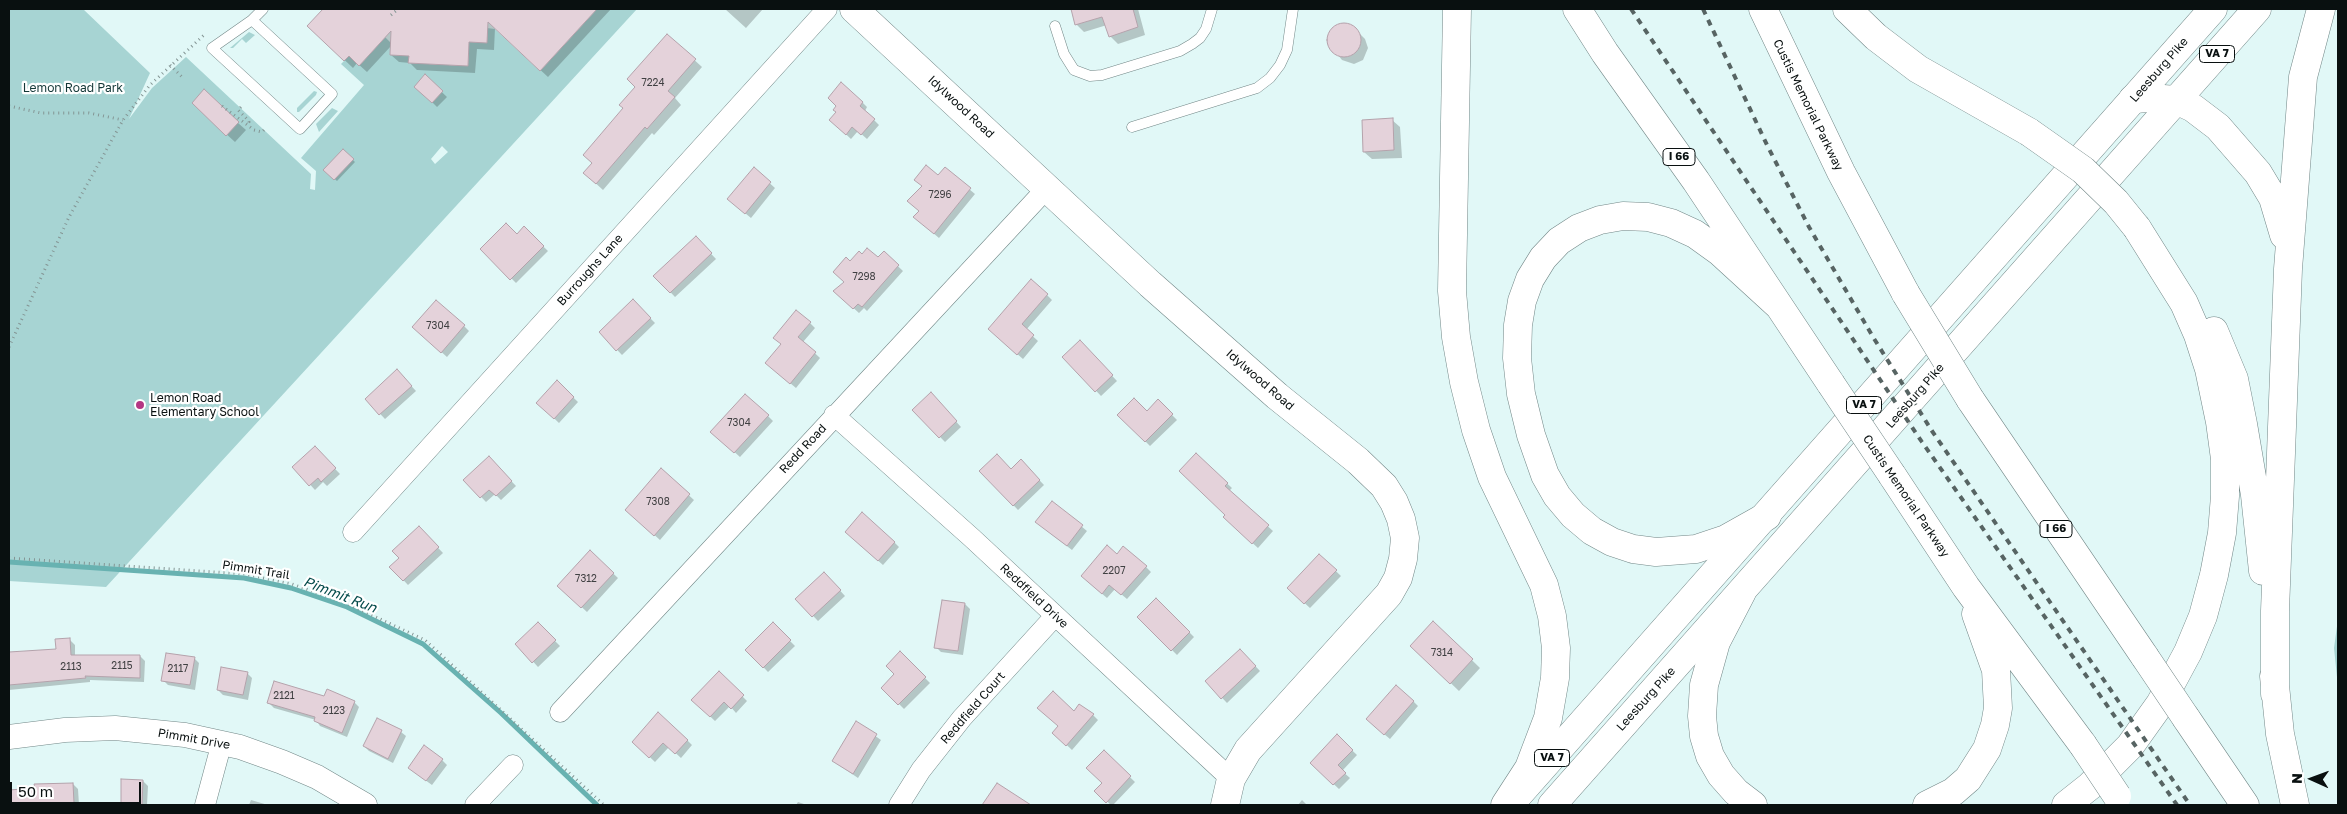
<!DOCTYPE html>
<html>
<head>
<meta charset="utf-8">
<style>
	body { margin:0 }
	#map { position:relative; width:2347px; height:814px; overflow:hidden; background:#e1f8f7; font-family:"Golos Text",sans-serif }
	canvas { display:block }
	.frame { position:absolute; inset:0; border:10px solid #091010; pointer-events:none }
	.north { position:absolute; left:2287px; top:754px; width:50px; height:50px; -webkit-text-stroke:4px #fff; paint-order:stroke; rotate:272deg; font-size:14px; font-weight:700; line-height:20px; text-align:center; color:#091010 }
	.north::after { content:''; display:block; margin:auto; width:18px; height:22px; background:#091010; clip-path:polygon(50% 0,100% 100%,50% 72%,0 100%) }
	.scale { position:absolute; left:10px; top:782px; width:131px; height:22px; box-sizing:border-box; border:2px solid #091010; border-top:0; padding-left:6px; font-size:15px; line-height:18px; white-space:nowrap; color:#091010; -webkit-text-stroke:4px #fff; paint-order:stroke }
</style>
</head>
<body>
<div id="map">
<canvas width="2347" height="814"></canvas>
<div class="frame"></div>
<div class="north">N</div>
<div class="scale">50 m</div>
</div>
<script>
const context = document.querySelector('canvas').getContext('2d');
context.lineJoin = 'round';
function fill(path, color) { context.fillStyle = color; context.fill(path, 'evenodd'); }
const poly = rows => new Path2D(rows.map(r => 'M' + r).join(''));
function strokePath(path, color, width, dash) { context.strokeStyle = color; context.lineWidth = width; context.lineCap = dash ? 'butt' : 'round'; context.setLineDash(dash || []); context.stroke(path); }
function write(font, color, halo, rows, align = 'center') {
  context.font = font + ' "Golos Text",sans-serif'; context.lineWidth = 4.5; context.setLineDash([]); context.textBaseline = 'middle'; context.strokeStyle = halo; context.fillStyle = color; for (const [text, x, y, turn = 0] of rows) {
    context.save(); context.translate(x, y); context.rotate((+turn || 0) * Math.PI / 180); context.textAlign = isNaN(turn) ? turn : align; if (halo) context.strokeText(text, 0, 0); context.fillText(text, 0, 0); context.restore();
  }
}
const green = poly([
	[9,9,83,9,150,73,129,119,152,88,186,57,311,174,310,189,315,190,316,171,301,158,364,85,341,64,349,56,359,66,385,37,390,42,390,55,409,56,409,63,468,66,469,42,487,28,495,29,540,71,597,9,637,9,106,587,9,581],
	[442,146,448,152,435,164,431,159],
	[249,32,255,35,246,43,242,39,233,48,230,48],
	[314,91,317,92,316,95,299,112,297,112,297,108],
	[332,108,338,111,319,132,316,124],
	[2338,619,2338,687,2334,648]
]);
const shadow = poly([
	[325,9,611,9,548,77,495,28,494,50,477,49,475,73,417,70,410,63,399,62,391,55,391,46,367,72,357,63,353,68,309,26],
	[725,9,763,9,746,28],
	[1072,9,1138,9,1145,35,1118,44,1110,36,1107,25,1084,32,1076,24],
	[1343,25,1350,26,1357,31,1365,39,1368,48,1363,60,1354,64,1342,60,1329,44,1329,36,1332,31],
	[667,35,702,67,675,98,681,105,654,135,652,133,603,190,591,179,593,163],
	[425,76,447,97,437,107,416,86],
	[862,102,867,107,865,111,879,125,867,139,858,131,851,139,836,125],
	[201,111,238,123,246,130,235,142],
	[1392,120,1400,127,1402,158,1372,159,1364,152],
	[343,150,355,162,337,181,325,170],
	[754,169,775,188,751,218,734,204],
	[945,169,975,194,939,238,920,222,920,211,923,186,938,177],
	[524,228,548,251,516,283,482,249,517,235],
	[696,238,716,259,675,297,655,276],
	[884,253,903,271,867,311,864,308,859,313,840,296,850,263,862,255,878,259],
	[1047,295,1052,300,1026,330,1038,341,1023,359,994,334],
	[633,301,655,323,622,355,600,332],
	[810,323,815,328,803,342,820,358,796,388,772,368],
	[464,326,469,331,447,357,419,332],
	[1080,342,1117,381,1101,396,1064,357],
	[402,376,416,391,385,419,366,399],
	[557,382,578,402,559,423,538,403],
	[931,394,961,427,945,442,914,410],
	[1158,401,1177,420,1150,446,1119,415,1147,413],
	[768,416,773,421,740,457,712,432],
	[315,448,340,474,327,486,323,482,315,490,294,467],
	[1196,455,1232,488,1229,491,1273,531,1258,548,1229,522],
	[489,458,516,486,501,500,495,494,486,502,465,480],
	[1021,461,1044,485,1018,510,981,471,1011,470],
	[661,470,694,500,660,540,632,515],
	[1052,502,1087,531,1072,550,1042,527],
	[419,528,443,553,408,585,391,567,400,558],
	[851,537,894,542,899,547,883,565],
	[590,552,618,578,587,612,559,586],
	[1117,555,1146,567,1151,572,1127,599,1115,589,1107,598,1087,581],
	[1319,555,1341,576,1310,608,1288,588],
	[824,573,845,596,818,621,797,599],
	[1156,599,1194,637,1177,655,1139,617],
	[965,604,970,609,963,655,941,652,936,647],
	[1434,623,1480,668,1459,691,1412,646],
	[538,624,560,646,538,667,517,644],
	[773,624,795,646,768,672,747,650],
	[70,640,75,645,75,656,140,656,145,661,144,682,90,680,90,682,9,690,9,654,57,651],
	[1240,650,1260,671,1227,703,1207,682],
	[900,653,930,683,904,709,883,688,896,674],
	[194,658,199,663,195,690,168,685,163,680],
	[247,673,252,678,248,700,223,695,218,690],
	[719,673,747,701,736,713,730,706,715,721,693,700],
	[328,691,354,702,359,707,347,737,320,726,316,720,274,708,269,703,325,698],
	[1413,701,1418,706,1390,739,1372,724],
	[1074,713,1093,715,1098,720,1072,750,1054,733],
	[377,720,401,732,406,736,393,763,369,751,364,746],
	[857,723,881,740,858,778,833,761],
	[1337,736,1357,755,1342,771,1350,778,1339,789,1311,763],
	[687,740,692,745,681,758,669,747,655,762,634,742],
	[1104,752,1135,782,1113,805,1111,805,1096,791,1103,783],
	[442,760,447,765,432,785,414,772],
	[123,781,143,781,148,786,147,805,122,805],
	[73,784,78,789,79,805,9,805,9,791],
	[251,800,268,805,249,805],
	[1302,800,1307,805,1298,805],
	[798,802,807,805,796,805]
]);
const stream = poly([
	[9,562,244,578,291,588,347,607,423,644,501,713,597,805]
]);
const building = poly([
	[323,9,597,9,540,71,488,22,487,43,469,42,468,66,408,63,409,56,390,55,391,31,359,66,349,56,344,61,307,26,323,9],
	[1071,9,1133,9,1138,27,1109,37,1102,17,1075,25,1071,9],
	'1327 40a17 17 0 1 1 34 0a17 17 0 1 1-34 0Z',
	[667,34,696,59,668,91,675,97,647,129,645,127,596,184,583,173,592,163,583,155,623,108,619,105,635,87,627,79,667,34],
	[425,74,443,91,432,103,414,87,425,74],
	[841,82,863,102,860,106,875,119,861,135,852,127,846,135,829,120,836,112,833,110,836,106,828,98,841,82],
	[204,89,239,122,226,136,192,103,204,89],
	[1393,118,1394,150,1363,152,1362,120,1393,118],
	[343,149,354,159,334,180,323,170,343,149],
	[926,165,938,175,945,167,971,188,934,234,913,217,919,211,907,201,922,186,914,180,926,165],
	[754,167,771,182,745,214,727,199,754,167],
	[506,223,517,234,524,226,544,246,510,280,480,249,506,223],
	[696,236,712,253,670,293,653,276,696,236],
	[867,248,878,257,884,251,899,265,862,307,858,304,853,309,833,291,844,282,833,272,846,257,850,261,859,251,862,254,867,248],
	[1031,279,1048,294,1022,324,1034,335,1017,355,988,329,1031,279],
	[633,299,651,318,616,351,599,332,633,299],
	[436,300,465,325,441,353,412,327,436,300],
	[796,310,811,322,798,337,816,352,790,384,765,363,781,344,773,338,796,310],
	[1080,340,1113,375,1095,392,1062,357,1080,340],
	[397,369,412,386,379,415,365,399,397,369],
	[557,380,574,397,554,419,536,403,557,380],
	[931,392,957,421,939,438,912,410,931,392],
	[745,394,769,415,734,453,710,432,745,394],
	[1134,398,1147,411,1158,399,1173,414,1145,442,1117,415,1134,398],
	[315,446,336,468,321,482,318,478,309,486,292,467,315,446],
	[1196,453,1228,483,1225,486,1269,525,1252,544,1223,517,1225,515,1179,471,1196,453],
	[997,454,1011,469,1021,459,1040,480,1013,506,979,471,997,454],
	[489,456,512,481,496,496,489,490,480,498,463,480,489,456],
	[661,468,690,494,654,536,625,510,661,468],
	[1052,501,1083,525,1067,546,1035,522,1052,501],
	[862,512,895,542,878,561,845,532,862,512],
	[419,526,439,547,403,581,389,567,399,558,392,551,419,526],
	[1107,545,1117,554,1123,546,1147,566,1121,595,1109,585,1102,594,1081,576,1107,545],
	[590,550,614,573,581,608,557,586,590,550],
	[1319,554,1337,570,1304,604,1287,588,1319,554],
	[824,572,841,590,812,617,795,599,824,572],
	[1156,598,1190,632,1171,651,1137,617,1156,598],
	[942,600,965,603,958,651,934,648,942,600],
	[1433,621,1473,659,1450,684,1410,646,1433,621],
	[538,622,556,640,532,663,515,644,538,622],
	[773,622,791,640,763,668,745,650,773,622],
	[70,638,71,655,140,655,140,678,85,676,86,678,9,685,9,652,56,649,55,639,70,638],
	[1240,649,1256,666,1221,699,1205,681,1240,649],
	[900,651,926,677,898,705,881,688,894,674,886,666,900,651],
	[166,653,195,657,190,685,161,681,166,653],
	[221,667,248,672,243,695,217,690,221,667],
	[719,671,744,695,731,709,724,702,710,717,691,700,719,671],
	[274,681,324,696,327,689,355,701,342,733,314,721,315,717,267,703,274,681],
	[1396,685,1414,701,1384,735,1366,719,1396,685],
	[1053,691,1074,711,1079,704,1094,714,1066,746,1052,733,1058,726,1037,708,1053,691],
	[658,712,688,740,675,754,663,743,649,758,632,742,658,712],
	[377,718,402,730,388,759,363,746,377,718],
	[856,721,877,734,853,774,832,761,856,721],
	[1337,734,1353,750,1338,765,1346,773,1333,785,1310,763,1337,734],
	[424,745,443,759,426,781,408,768,424,745],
	[1104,750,1131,776,1106,803,1094,791,1102,783,1086,768,1104,750],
	[121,779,143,780,142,805,121,805,121,779],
	[73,783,74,803,63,803,64,805,9,805,9,790,35,788,34,784,73,783],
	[997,783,1031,805,982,805,997,783]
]);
const path = poly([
	[391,15,398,9],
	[170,65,184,79],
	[9,106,41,113,89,113,123,120],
	[222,106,254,130,262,132,265,129],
	[241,107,238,110,248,120,249,122,247,124],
	[9,347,69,217,123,120,150,85,204,35],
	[9,558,244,574,292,584,348,604,425,640,604,805]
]);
const service = poly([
	[252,20,332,94,300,129,212,48,252,20,263,9],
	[1055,26,1064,54,1074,70,1090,76,1102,75,1180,51,1192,44,1200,38,1206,29,1212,9],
	[1132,127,1257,88,1270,78,1280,65,1287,50,1293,9]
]);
const minor = poly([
	[834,415,972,538,1231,779],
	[353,532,827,9],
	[560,712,1047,188],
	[205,805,222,742],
	[475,805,513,765],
	[899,805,921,770,962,718,1055,616]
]);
const tertiary = poly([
	[9,737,65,730,115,728,185,735,240,747,282,762,317,777,365,805]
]);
const secondary = poly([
	[854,9,1150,284,1277,396,1358,461,1384,486,1394,502,1401,519,1405,538,1403,559,1398,578,1389,594,1248,750,1231,779,1225,805]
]);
const primary = poly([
	[1520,793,2213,9],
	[1552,805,2257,9]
]);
const motorway = poly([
	[1457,9,1452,291,1456,337,1464,382,1476,430,1492,477,1544,585,1552,616,1556,648,1555,678,1548,718,1529,768,1505,805],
	[1577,9,1605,53,1696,181,1831,384],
	[1763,9,1841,172,1906,294],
	[1847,9,1876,37,1918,69,2029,132],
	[2133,99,2150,98,2176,100,2193,108,2218,127,2258,173,2273,198,2284,235],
	[2214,331,2234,379,2243,424,2255,495,2263,571],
	[1970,399,2145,657],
	[1892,475,1966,587,2083,745],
	[1767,516,1726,539,1696,549,1656,552,1633,549,1612,542,1592,531,1573,515,1557,496,1545,475,1531,435,1521,394,1517,358,1518,325,1522,301,1530,279,1543,258,1559,241,1579,228,1600,220,1623,216,1648,217,1671,223,1695,234,1720,252,1779,306],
	[1742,592,1716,642,1704,685,1702,716,1704,736,1710,756,1721,775,1736,792,1753,805],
	[2274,676,2280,734,2295,805],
	[2275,694,2275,611,2288,269,2303,77,2321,9],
	[2186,718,2245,805],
	[1927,805,1953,792,1968,779,1987,749,1995,725,1998,708,1996,670,1976,614],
	[2066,805,2090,786,2130,746,2160,704,2188,652,2203,616,2214,575,2222,533,2225,496,2225,459,2220,422,2209,369,2198,335,2184,303,2137,228]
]);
const rail = poly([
	[1631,9,1922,442,2177,805],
	[1703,9,1767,145,1809,227,1873,337,1932,431,2190,805]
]);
const motorwayBridge = poly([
	[2029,132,2083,170,2116,202,2137,228],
	[1906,294,1970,399],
	[1831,384,1892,475],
	[2145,657,2186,718],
	[2083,745,2117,796]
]);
const markers = [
	[140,405,5,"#b43683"]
];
const numberNames = [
	["7224",653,83],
	["7296",940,195],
	["7298",864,277],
	["7304",438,326],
	["7304",739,423],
	["7308",658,502],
	["2207",1114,571],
	["7312",586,579],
	["7314",1442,653],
	["2115",122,666],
	["2113",71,667],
	["2117",178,669],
	["2121",284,696],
	["2123",334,711]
];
const shields = [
	[2217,54,35],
	[1679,157,32],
	[1864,405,35],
	[2056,529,32],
	[1552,758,35]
];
const shieldNames = [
	["VA 7",2217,54],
	["I 66",1679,157],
	["VA 7",1864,405],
	["I 66",2056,529],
	["VA 7",1552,758]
];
const streetNames = [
	["Leesburg Pike",2159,70,-49],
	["Custis Memorial Parkway",1808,105,64],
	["Idylwood Road",961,107,43],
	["Burroughs Lane",590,270,-48],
	["Idylwood Road",1260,380,41],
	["Leesburg Pike",1915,396,-49],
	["Redd Road",803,449,-47],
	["Custis Memorial Parkway",1906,496,56],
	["Pimmit Trail",256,570,9],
	["Reddfield Drive",1034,596,43],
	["Leesburg Pike",1646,699,-48],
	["Reddfield Court",973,708,-49],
	["Pimmit Drive",194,739,10]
];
const parkNames = [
	["Lemon Road Park",73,88]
];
const poiNames = [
	["Lemon Road",150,398],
	["Elementary School",150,412]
];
const waterNames = [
	["Pimmit Run",340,595,21]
];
fill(green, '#a7d4d3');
fill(shadow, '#0003');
strokePath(stream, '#68b2b1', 5);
fill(building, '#e4d2da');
strokePath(building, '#b4a2ab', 1);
strokePath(service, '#728787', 11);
strokePath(minor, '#728787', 21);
strokePath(tertiary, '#728787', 25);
strokePath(secondary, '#728787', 29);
strokePath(primary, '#728787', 29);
strokePath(motorway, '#728787', 29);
strokePath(path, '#849594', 3, [1, 4]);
strokePath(service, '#fff', 10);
strokePath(minor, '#fff', 20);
strokePath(tertiary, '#fff', 24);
strokePath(secondary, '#fff', 28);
strokePath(primary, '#fff', 28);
strokePath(motorway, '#fff', 28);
strokePath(rail, '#576463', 4, [6, 6]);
strokePath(motorwayBridge, '#728787', 29, []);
strokePath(motorwayBridge, '#fff', 28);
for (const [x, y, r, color] of markers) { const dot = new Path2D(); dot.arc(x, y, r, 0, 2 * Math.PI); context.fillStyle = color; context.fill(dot); strokePath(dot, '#fff', 2); }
write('10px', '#404042', null, numberNames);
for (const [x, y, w] of shields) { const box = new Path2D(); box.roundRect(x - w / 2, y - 8.5, w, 17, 4); context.fillStyle = '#fff'; context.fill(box); strokePath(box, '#091010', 1); }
write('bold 11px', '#091010', null, shieldNames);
write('12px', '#091010', '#fff', streetNames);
write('12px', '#133737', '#fff', parkNames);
write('12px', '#091010', '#fff', poiNames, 'left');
write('italic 14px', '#054b4b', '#fff', waterNames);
</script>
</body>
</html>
